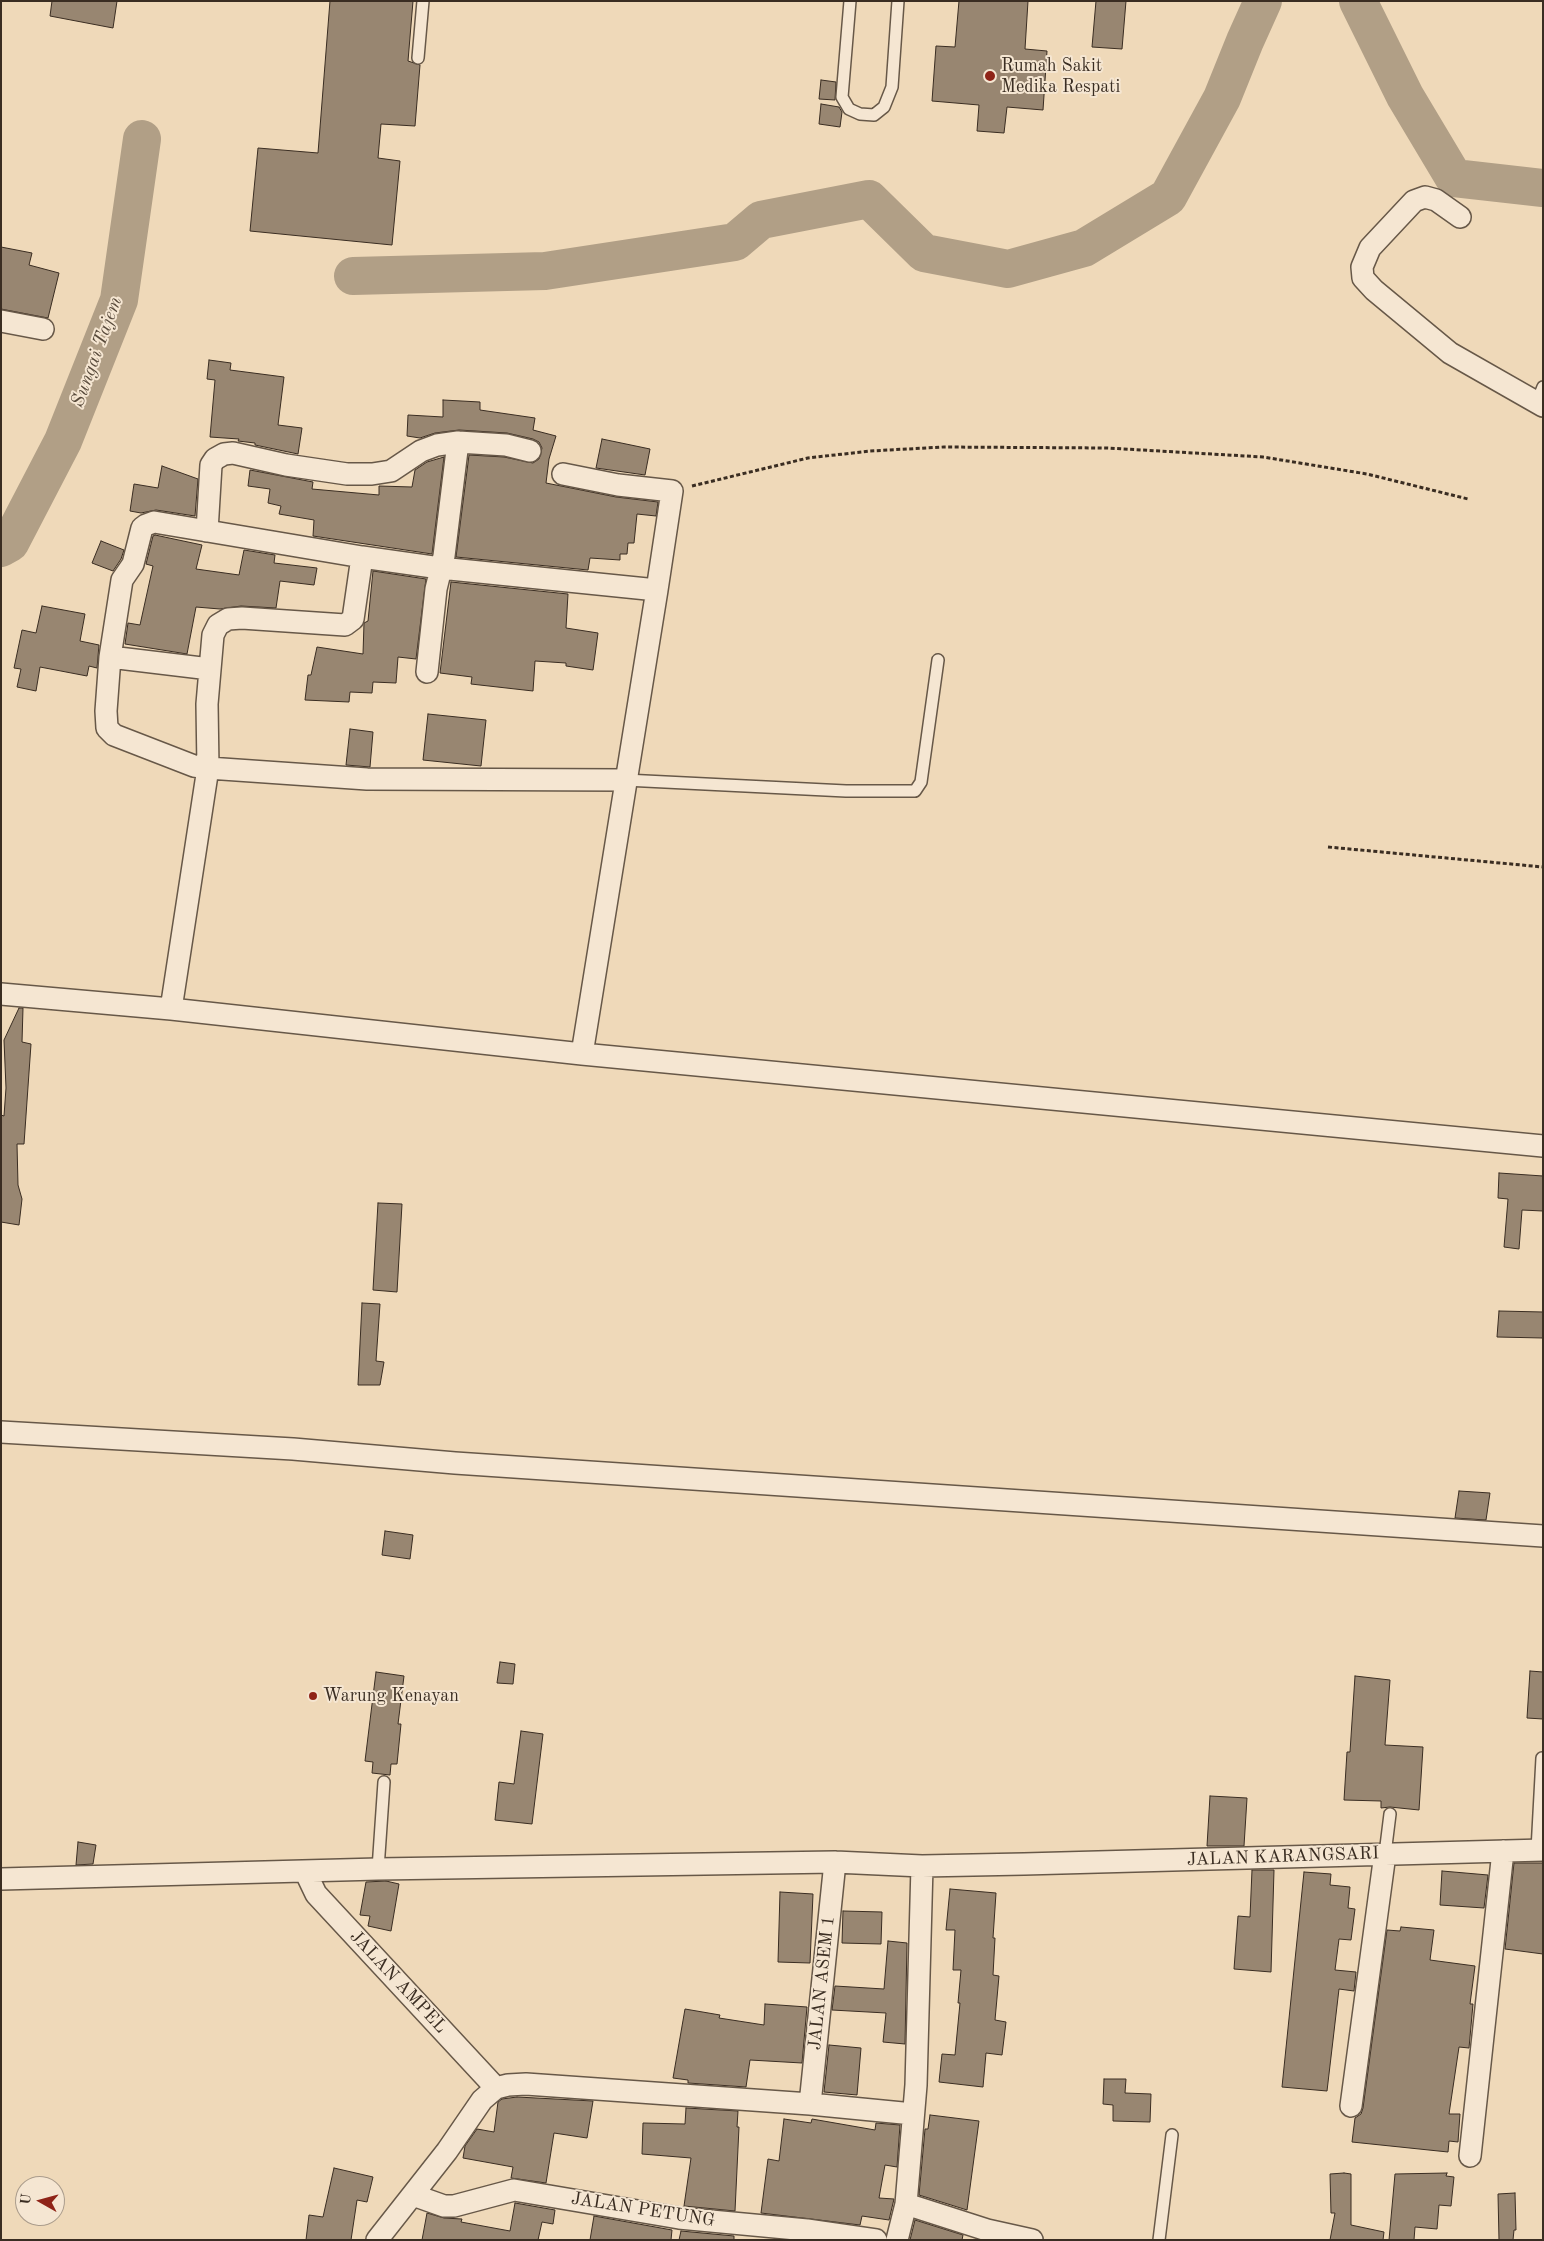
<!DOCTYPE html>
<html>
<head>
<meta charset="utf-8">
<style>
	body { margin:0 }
	#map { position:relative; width:1544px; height:2241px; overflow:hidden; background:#efd9b9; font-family:"Old Standard TT",serif }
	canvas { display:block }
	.frame { position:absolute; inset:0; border:2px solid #3a2d22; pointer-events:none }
	.north { position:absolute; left:15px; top:2176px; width:50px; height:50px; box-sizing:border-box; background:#f5e6d2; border:1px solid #aa9c8c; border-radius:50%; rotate:277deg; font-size:14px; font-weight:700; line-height:20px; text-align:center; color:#3a2d22 }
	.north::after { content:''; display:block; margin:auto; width:18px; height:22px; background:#8f2418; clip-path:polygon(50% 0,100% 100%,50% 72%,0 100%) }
</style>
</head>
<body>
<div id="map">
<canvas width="1544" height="2241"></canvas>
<div class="frame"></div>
<div class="north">U</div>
</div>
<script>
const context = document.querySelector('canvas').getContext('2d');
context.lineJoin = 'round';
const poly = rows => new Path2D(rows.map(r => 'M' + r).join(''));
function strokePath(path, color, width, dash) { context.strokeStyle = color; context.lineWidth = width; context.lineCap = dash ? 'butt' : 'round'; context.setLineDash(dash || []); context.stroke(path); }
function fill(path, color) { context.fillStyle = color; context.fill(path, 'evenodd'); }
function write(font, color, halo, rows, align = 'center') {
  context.font = font + ' "Old Standard TT",serif'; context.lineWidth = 4; context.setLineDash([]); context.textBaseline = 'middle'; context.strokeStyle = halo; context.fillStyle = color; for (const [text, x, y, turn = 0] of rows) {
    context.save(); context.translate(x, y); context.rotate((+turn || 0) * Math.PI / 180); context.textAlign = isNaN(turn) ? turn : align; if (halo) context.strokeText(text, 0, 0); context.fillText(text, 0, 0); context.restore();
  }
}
const river = poly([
	[1358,1,1405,96,1454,178,1543,188],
	[353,276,545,271,735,242,761,220,869,199,924,253,1008,269,1084,248,1168,197,1222,98,1245,41,1263,1],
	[1,548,10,543,63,441,119,300,142,139]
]);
const building = poly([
	[52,1,117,1,113,28,50,16,52,1],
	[330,1,413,1,408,61,420,65,415,126,381,124,378,158,400,161,392,245,250,231,258,148,318,153,330,1],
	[959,1,1028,1,1025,49,1047,51,1043,110,1007,107,1004,133,977,131,979,105,932,101,936,46,955,47,959,1],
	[1096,1,1126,1,1122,49,1092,47,1096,1],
	[821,80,836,82,835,100,819,99,821,80],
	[821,104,839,107,842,112,840,127,819,124,821,104],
	[1,247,32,253,29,265,59,273,48,318,1,309,1,247],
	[209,360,231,363,230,370,284,377,278,425,302,428,298,454,255,445,255,443,238,441,239,439,210,437,215,380,207,379,209,360],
	[443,400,480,402,480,410,535,418,533,430,556,436,549,459,546,483,616,497,658,502,656,516,637,514,634,543,628,543,627,554,620,554,620,560,590,558,588,570,456,557,469,455,504,457,533,463,539,459,542,448,539,442,533,439,507,433,459,430,435,433,420,438,407,436,408,415,443,417,443,400],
	[602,439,650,449,645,475,596,468,602,439],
	[444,457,432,554,313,536,314,520,279,514,281,506,268,503,270,489,248,486,250,470,313,482,312,489,379,495,379,486,412,487,415,470,427,462,444,457],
	[162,466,198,479,195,516,156,510,141,513,130,511,134,484,158,488,162,466],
	[155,535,202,545,196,569,239,575,244,550,275,555,274,563,317,568,314,585,280,581,276,608,241,606,220,609,196,607,187,654,125,644,128,623,140,625,153,566,146,564,153,536,155,535],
	[101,541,124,550,121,559,113,571,92,563,101,541],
	[373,571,426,579,416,659,398,657,396,683,373,682,372,693,350,692,349,702,305,700,308,675,311,675,317,647,363,654,364,623,368,621,373,571],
	[451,582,568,594,566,628,598,633,593,670,566,666,566,663,535,661,533,691,471,684,472,677,440,673,451,582],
	[42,606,85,614,80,641,99,645,97,668,89,666,87,676,40,667,36,691,17,687,21,669,14,668,22,630,36,633,42,606],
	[428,714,486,720,481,766,423,760,428,714],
	[350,729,373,732,370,767,346,765,350,729],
	[19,1008,23,1008,22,1042,31,1044,24,1144,17,1144,18,1185,22,1199,19,1225,1,1222,1,1115,4,1116,6,1088,4,1040,19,1008],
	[1499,1173,1543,1176,1543,1211,1522,1210,1519,1249,1504,1247,1508,1199,1498,1198,1499,1173],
	[378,1203,402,1204,397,1292,373,1290,378,1203],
	[362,1303,380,1304,376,1361,384,1362,380,1385,358,1385,362,1303],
	[1499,1311,1543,1312,1543,1338,1497,1337,1499,1311],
	[1459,1491,1490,1493,1486,1520,1455,1518,1459,1491],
	[385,1531,413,1535,410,1559,382,1555,385,1531],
	[500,1662,515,1664,513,1684,497,1683,500,1662],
	[1530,1671,1543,1672,1543,1719,1527,1718,1530,1671],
	[376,1672,404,1676,398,1724,401,1724,397,1764,391,1764,390,1775,372,1773,373,1762,365,1761,376,1672],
	[1355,1676,1390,1680,1385,1745,1423,1747,1419,1810,1390,1807,1381,1808,1381,1801,1344,1800,1347,1752,1350,1752,1355,1676],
	[521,1731,543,1734,532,1824,495,1820,499,1782,514,1784,521,1731],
	[1210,1796,1247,1798,1244,1846,1207,1846,1210,1796],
	[78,1842,96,1845,93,1864,76,1865,78,1842],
	[1514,1863,1543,1863,1543,1954,1505,1949,1514,1863],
	[1252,1870,1274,1870,1271,1972,1234,1969,1238,1916,1250,1917,1252,1870],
	[1442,1871,1488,1875,1484,1908,1440,1905,1442,1871],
	[1304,1872,1331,1874,1330,1885,1350,1887,1348,1908,1355,1909,1351,1940,1339,1939,1335,1970,1356,1972,1354,1991,1339,1989,1327,2091,1282,2087,1304,1872],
	[386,1881,399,1884,391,1931,368,1926,370,1916,360,1915,366,1882,386,1881],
	[950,1889,996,1893,993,1938,995,1938,993,1975,999,1976,995,2020,1006,2022,1002,2055,986,2053,983,2087,939,2082,942,2054,955,2055,960,2003,958,2003,961,1970,953,1970,955,1930,946,1930,950,1889],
	[780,1892,813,1894,810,1963,778,1962,780,1892],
	[843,1911,882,1912,881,1944,842,1943,843,1911],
	[1401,1927,1434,1930,1430,1960,1475,1966,1470,2004,1473,2004,1469,2048,1459,2047,1449,2114,1460,2114,1458,2142,1449,2141,1448,2152,1352,2142,1355,2118,1361,2114,1363,2108,1387,1930,1400,1931,1401,1927],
	[888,1941,907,1943,905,2044,883,2042,886,2013,832,2010,835,1986,884,1989,888,1941],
	[765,2004,807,2007,802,2063,750,2060,746,2087,688,2083,688,2080,673,2078,685,2009,720,2015,719,2018,764,2025,765,2004],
	[829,2045,861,2048,857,2095,824,2092,829,2045],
	[1104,2079,1126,2079,1125,2093,1151,2094,1150,2122,1113,2121,1113,2105,1103,2104,1104,2079],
	[517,2097,593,2101,587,2138,554,2133,546,2183,511,2178,513,2167,463,2158,465,2146,477,2129,494,2132,498,2102,502,2099,517,2097],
	[686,2108,738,2111,737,2127,739,2127,735,2211,684,2206,691,2158,642,2154,643,2123,685,2124,686,2108],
	[930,2115,979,2121,967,2210,919,2195,925,2129,928,2129,930,2115],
	[784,2119,811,2123,812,2119,875,2130,876,2123,900,2125,897,2167,885,2165,879,2198,894,2199,889,2220,862,2216,860,2225,761,2213,768,2159,779,2161,784,2119],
	[334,2168,373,2177,367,2202,357,2200,351,2240,306,2240,309,2215,323,2217,334,2168],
	[1344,2173,1351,2174,1351,2225,1384,2232,1383,2240,1330,2240,1335,2213,1331,2213,1330,2174,1344,2173],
	[1447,2173,1446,2176,1454,2177,1451,2206,1439,2205,1437,2229,1415,2227,1414,2240,1389,2240,1395,2174,1447,2173],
	[1515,2193,1516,2230,1514,2230,1513,2240,1499,2240,1498,2194,1515,2193],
	[515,2203,555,2210,553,2224,542,2222,538,2240,422,2240,427,2213,444,2218,462,2219,461,2222,510,2231,515,2203],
	[594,2216,672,2230,671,2240,590,2240,594,2216],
	[915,2220,963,2235,962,2240,910,2240,915,2220],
	[681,2231,734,2236,734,2240,679,2240,681,2231]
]);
const path = poly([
	[692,486,808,458,870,451,944,447,1108,448,1263,457,1367,474,1468,499],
	[1328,847,1543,867]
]);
const lane = poly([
	[850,1,842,97,849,109,860,114,874,115,884,107,892,87,898,1],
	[418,58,423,1],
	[1537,402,1543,387],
	[625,780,846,791,915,791,921,782,938,660],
	[1537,1850,1542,1758],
	[1385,1854,1390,1814],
	[378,1869,384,1782],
	[1159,2240,1172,2135]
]);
const street = poly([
	[1460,217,1436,200,1425,197,1414,201,1370,248,1362,267,1363,278,1374,290,1450,353,1543,406],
	[1,321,43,329],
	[563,474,618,485,672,491,657,590],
	[207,531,211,465,215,459,224,454,233,453,286,465,347,474,372,474,391,471,421,451,437,445,458,442,506,445,530,451],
	[362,557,154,522,146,525,142,528,133,564,122,580,110,657,106,711,107,728,114,735,194,766,208,768,367,779,625,780],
	[110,657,210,669],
	[427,672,436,589,444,556,458,442],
	[1,994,171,1009,582,1054,1543,1146],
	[171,1009,208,768,207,704,213,635,218,625,228,619,242,618,345,625,353,619,362,557,440,568,657,590,582,1054],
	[1,1432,293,1449,455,1463,1543,1536],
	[305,1871,316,1894,496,2088],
	[1,1879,378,1869,835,1862,922,1866,1024,1864,1543,1850],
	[810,2104,835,1862],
	[1351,2106,1385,1854],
	[1470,2156,1503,1851],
	[413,2195,444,2206,454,2206,514,2190,679,2218,807,2230,876,2240],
	[906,2204,987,2230,1032,2240],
	[377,2240,447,2151,482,2100,496,2088,508,2085,526,2084,810,2104,913,2114],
	[897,2240,906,2204,916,2085,922,1866]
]);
const markers = [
	[990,76,6,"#8f2418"],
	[313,1696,5,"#8f2418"]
];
const poiNames = [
	["Rumah Sakit",1001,66],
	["Medika Respati",1001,87],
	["Warung Kenayan",323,1696]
];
const streetNames = [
	["JALAN KARANGSARI",1283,1857,-2],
	["JALAN AMPEL",398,1982,47],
	["JALAN ASEM 1",822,1983,-84],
	["JALAN PETUNG",643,2210,9]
];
const waterNames = [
	["Sungai Tajem",97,352,-70]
];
strokePath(river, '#b19f86', 38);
fill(building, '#988671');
strokePath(building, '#3a2d22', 1);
strokePath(lane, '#675848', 14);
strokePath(street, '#675848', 24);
strokePath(path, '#3a2d22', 3, [4, 2.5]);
strokePath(lane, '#f5e6d2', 11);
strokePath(street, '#f5e6d2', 21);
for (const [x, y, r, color] of markers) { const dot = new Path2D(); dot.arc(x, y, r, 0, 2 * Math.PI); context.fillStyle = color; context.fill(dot); strokePath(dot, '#f5e6d2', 2); }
write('18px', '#3a2d22', '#f5e6d2', poiNames, 'left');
write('18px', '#3a2d22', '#f5e6d2', streetNames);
write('italic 19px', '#584a3b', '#f5e6d2', waterNames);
</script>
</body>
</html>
